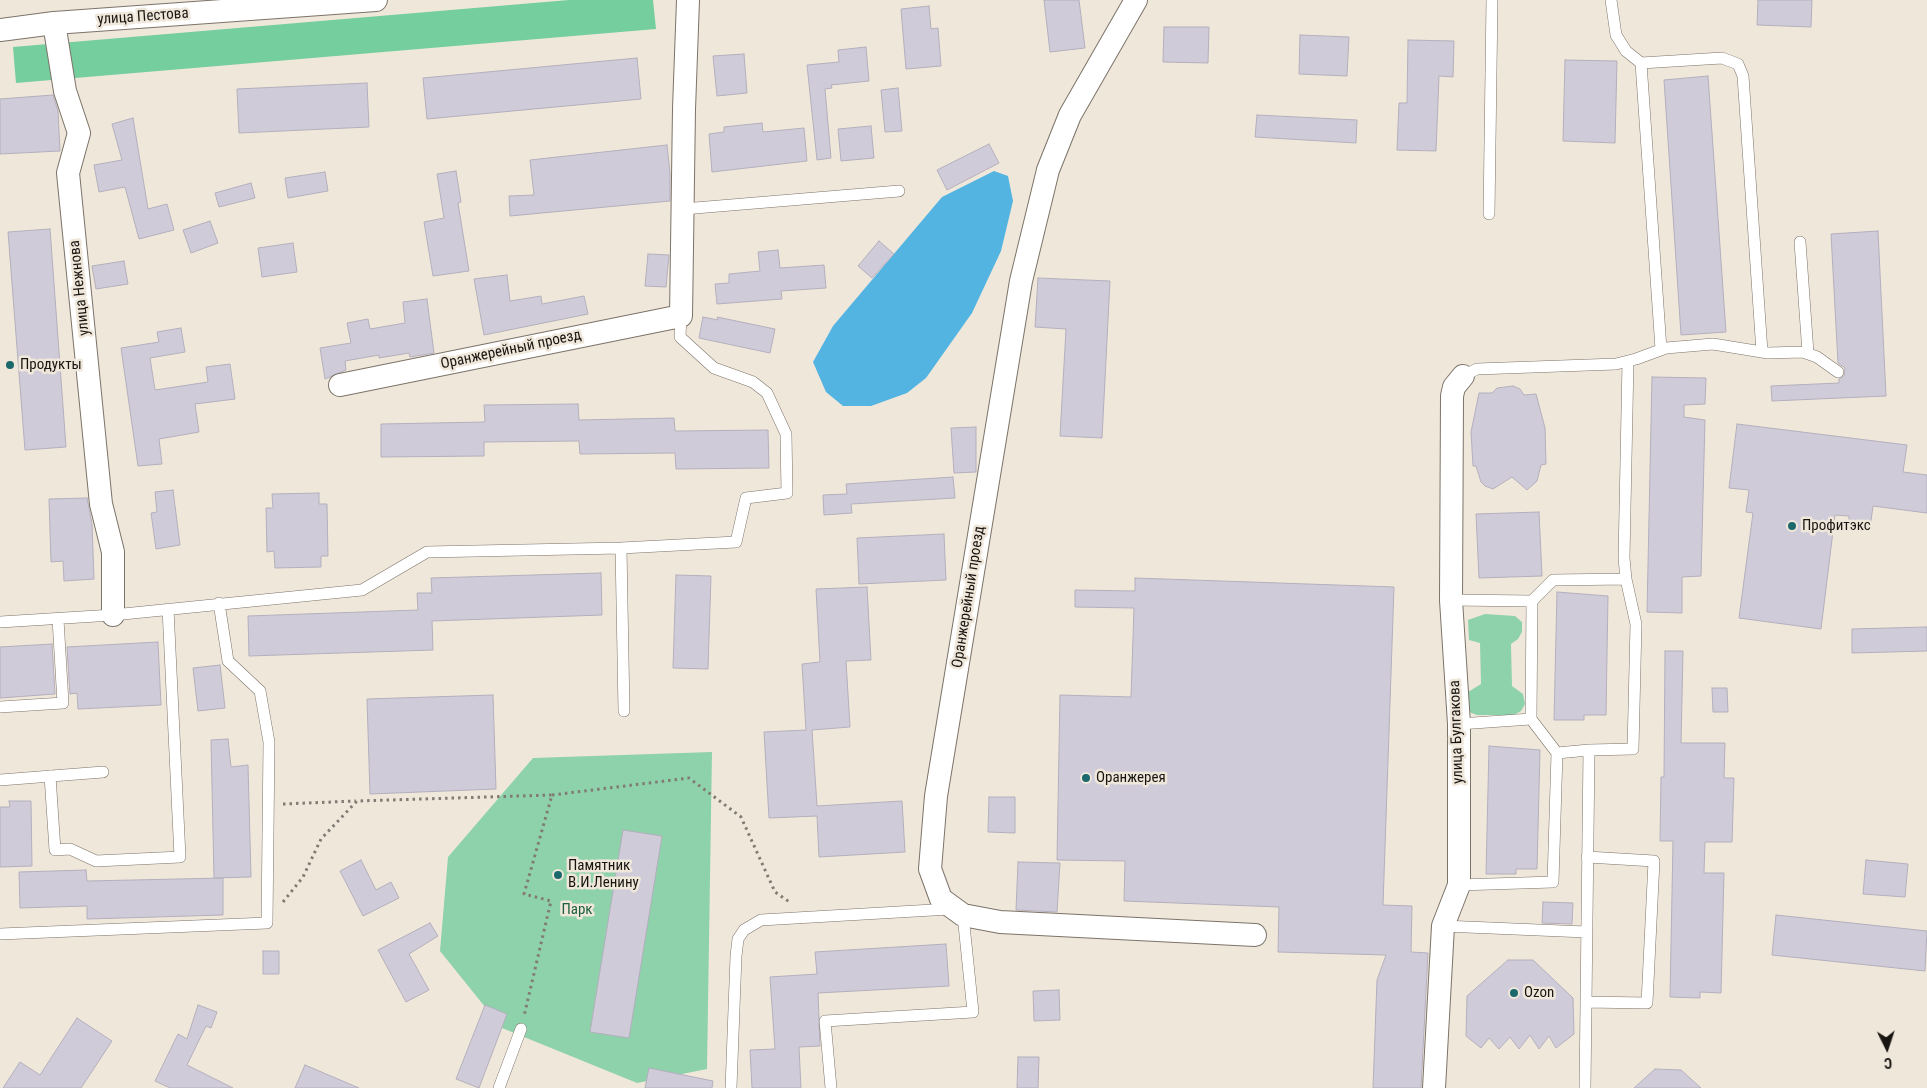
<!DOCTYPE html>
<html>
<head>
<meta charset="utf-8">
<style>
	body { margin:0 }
	#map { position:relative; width:1927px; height:1088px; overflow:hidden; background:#f0e7db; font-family:"Roboto Condensed",sans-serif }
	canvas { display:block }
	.north { position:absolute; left:1862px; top:1023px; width:50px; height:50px; -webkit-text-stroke:4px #f0e7db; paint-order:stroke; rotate:176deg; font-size:14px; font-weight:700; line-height:20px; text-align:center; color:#181511 }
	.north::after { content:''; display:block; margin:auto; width:18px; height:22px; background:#181511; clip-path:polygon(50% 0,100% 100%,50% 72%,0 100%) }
</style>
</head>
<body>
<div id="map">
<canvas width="1927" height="1088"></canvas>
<div class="north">С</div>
</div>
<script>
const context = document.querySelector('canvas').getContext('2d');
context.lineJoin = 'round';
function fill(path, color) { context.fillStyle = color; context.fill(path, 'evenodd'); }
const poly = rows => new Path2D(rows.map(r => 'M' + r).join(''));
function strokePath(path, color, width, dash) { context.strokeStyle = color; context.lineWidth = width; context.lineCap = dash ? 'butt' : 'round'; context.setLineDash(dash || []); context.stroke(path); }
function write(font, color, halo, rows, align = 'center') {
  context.font = font + ' "Roboto Condensed",sans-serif'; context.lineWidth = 5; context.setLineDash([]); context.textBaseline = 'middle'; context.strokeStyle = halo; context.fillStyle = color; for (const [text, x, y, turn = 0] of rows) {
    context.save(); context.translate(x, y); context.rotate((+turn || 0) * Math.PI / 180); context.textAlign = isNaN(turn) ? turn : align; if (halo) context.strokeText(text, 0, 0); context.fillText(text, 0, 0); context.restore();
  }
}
const green = poly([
	[1485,614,1515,616,1522,622,1522,632,1518,639,1511,644,1512,686,1523,694,1525,704,1521,711,1514,715,1477,715,1469,712,1468,692,1481,684,1480,643,1469,640,1468,620],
	[712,752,707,1069,637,1083,502,1028,440,951,448,857,533,758]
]);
const forest = poly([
	[569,0,653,0,656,29,16,83,13,47]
]);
const water = poly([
	[994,171,1008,176,1013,201,1001,251,972,313,926,378,907,393,871,406,843,406,826,392,813,362,833,326,942,197]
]);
const building = poly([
	[1044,0,1079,0,1085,48,1050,52,1044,0],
	[1758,0,1812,0,1811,27,1757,25,1758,0],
	[929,6,931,29,938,28,941,66,906,69,901,9,929,6],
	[1164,27,1209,27,1208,63,1163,62,1164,27],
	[1300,35,1349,37,1347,76,1299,74,1300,35],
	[1408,40,1454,41,1453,77,1439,76,1436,151,1397,150,1399,103,1407,103,1408,40],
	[866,47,869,81,831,85,832,88,825,89,831,158,817,160,807,65,839,62,838,50,866,47],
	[744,54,747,93,717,96,713,56,744,54],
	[637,58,641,99,427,119,423,78,637,58],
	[1565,60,1617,61,1615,143,1563,141,1565,60],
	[1708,76,1726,332,1681,335,1664,80,1708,76],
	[367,83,369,127,239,133,237,89,367,83],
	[898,88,902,131,885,132,881,90,898,88],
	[53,95,58,111,60,151,0,154,0,99,53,95],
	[1257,115,1357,120,1356,143,1255,137,1257,115],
	[133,118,148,209,167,204,174,230,139,239,125,187,99,192,94,165,122,160,112,124,133,118],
	[762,123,763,132,804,128,807,161,712,172,709,134,724,132,724,127,762,123],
	[871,126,874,158,841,161,838,129,871,126],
	[989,144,999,163,947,190,937,170,989,144],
	[667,145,670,173,670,201,510,216,509,196,534,195,530,160,667,145],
	[456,171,461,202,458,203,469,271,433,276,424,222,444,218,437,174,456,171],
	[325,172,328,191,288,198,285,178,325,172],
	[251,183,255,198,219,207,215,193,251,183],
	[210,221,218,243,191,253,183,230,210,221],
	[50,229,66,447,25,450,8,232,50,229],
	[1878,231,1886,396,1772,401,1771,386,1839,383,1839,379,1844,376,1845,368,1838,363,1831,234,1878,231],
	[879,241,894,254,872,278,858,266,879,241],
	[293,243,297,272,262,277,258,248,293,243],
	[778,250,780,268,824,265,826,288,781,291,782,299,717,304,715,284,729,283,729,274,760,271,758,252,778,250],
	[648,254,669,255,666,287,645,286,648,254],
	[124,261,128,284,96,289,92,266,124,261],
	[507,275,510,301,541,296,542,304,584,296,588,314,484,335,474,279,507,275],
	[1038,278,1110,281,1102,438,1060,436,1066,329,1035,327,1038,278],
	[427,299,434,353,410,357,409,353,379,358,379,355,345,361,346,370,325,379,320,348,351,343,347,323,368,319,370,329,405,323,403,302,427,299],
	[703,317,718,320,717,317,775,329,770,353,699,338,703,317],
	[181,328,185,352,150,358,155,390,208,382,206,367,230,364,235,399,195,404,199,432,159,439,162,464,138,466,121,348,159,342,157,332,181,328],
	[1652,377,1706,378,1705,404,1684,405,1684,417,1705,420,1701,576,1682,577,1682,613,1647,612,1652,377],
	[1513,386,1520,389,1524,395,1536,394,1545,428,1546,464,1541,465,1537,481,1527,490,1512,477,1493,489,1485,486,1481,482,1476,466,1473,466,1471,432,1479,393,1492,393,1497,388,1513,386],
	[578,404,579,420,674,418,675,431,768,430,769,468,676,469,675,453,580,454,579,441,484,442,484,456,381,457,381,424,485,422,484,405,578,404],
	[1737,424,1907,445,1903,472,1927,475,1927,513,1873,506,1870,528,1849,525,1849,516,1835,515,1821,629,1739,618,1753,513,1746,512,1749,490,1729,488,1737,424],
	[976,427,976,472,954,473,951,428,976,427],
	[953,477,955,498,851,504,852,513,824,515,823,495,847,494,846,484,953,477],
	[173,490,180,545,156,549,151,513,157,512,155,492,173,490],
	[319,493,319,504,327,504,328,556,321,556,321,567,275,568,274,551,267,552,266,508,273,508,272,494,319,493],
	[87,498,92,524,94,579,64,581,63,561,51,562,49,499,87,498],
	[1539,512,1542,576,1479,578,1476,514,1539,512],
	[944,534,946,580,859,584,857,538,944,534],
	[601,573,602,615,432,621,433,650,249,656,248,616,418,610,417,593,432,593,431,578,601,573],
	[676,575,711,576,708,669,673,668,676,575],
	[1135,578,1394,587,1383,905,1412,906,1411,952,1428,953,1421,1088,1373,1088,1377,980,1386,955,1278,952,1279,907,1124,901,1125,861,1057,860,1060,695,1131,697,1134,608,1075,607,1075,590,1135,591,1135,578],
	[867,587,871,660,846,661,850,727,812,730,817,806,902,801,905,852,819,857,817,816,769,818,764,732,806,730,802,664,820,662,816,589,867,587],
	[1557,592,1608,596,1606,715,1584,715,1584,720,1554,720,1557,592],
	[1927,627,1927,651,1852,653,1852,629,1927,627],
	[158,642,161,705,78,709,77,693,70,694,67,647,158,642],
	[52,644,55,694,0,698,0,647,52,644],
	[1665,651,1683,651,1681,743,1725,743,1724,778,1734,778,1732,842,1705,842,1704,873,1724,873,1721,993,1700,992,1700,998,1670,997,1673,841,1660,841,1661,777,1664,777,1665,651],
	[220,665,225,708,198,711,193,668,220,665],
	[1712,688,1727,688,1728,712,1713,712,1712,688],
	[493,695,496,789,370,794,367,699,493,695],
	[228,739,231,767,248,765,251,877,214,878,211,740,228,739],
	[1489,746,1540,750,1537,869,1516,869,1516,874,1486,874,1489,746],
	[989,797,1015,797,1015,833,988,832,989,797],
	[9,801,31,801,32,866,0,867,0,807,10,807,9,801],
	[623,830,662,836,629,1038,590,1032,623,830],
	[361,860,376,890,391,882,399,898,363,916,340,871,361,860],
	[1866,860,1908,864,1905,897,1863,894,1866,860],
	[1018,862,1060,863,1057,912,1016,910,1018,862],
	[86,870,87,881,223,878,223,915,87,919,87,906,20,908,19,872,86,870],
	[1543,902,1573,903,1572,924,1542,923,1543,902],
	[1776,915,1927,931,1925,971,1772,955,1776,915],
	[430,923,438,936,409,954,429,990,406,1002,378,950,430,923],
	[946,944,949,986,818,993,820,1046,799,1047,801,1088,752,1088,750,1050,775,1049,770,977,817,974,815,952,946,944],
	[263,951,279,951,279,974,263,974,263,951],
	[1508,960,1533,960,1573,998,1574,1034,1556,1048,1549,1036,1539,1049,1530,1035,1519,1049,1510,1037,1499,1049,1489,1038,1481,1048,1466,1036,1467,996,1508,960],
	[1059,990,1060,1020,1034,1021,1033,991,1059,990],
	[198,1005,217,1012,211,1028,206,1026,187,1065,233,1088,170,1088,155,1081,178,1034,187,1039,198,1005],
	[485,1005,507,1014,479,1088,456,1079,485,1005],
	[77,1018,112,1041,81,1088,3,1088,20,1062,40,1075,77,1018],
	[1018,1057,1039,1057,1038,1088,1017,1088,1018,1057],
	[305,1065,359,1088,295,1088,305,1065],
	[649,1068,713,1081,712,1088,645,1088,649,1068],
	[1655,1069,1681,1070,1701,1088,1634,1088,1655,1069]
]);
const path = poly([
	[552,795,689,778,741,817,775,892,791,903],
	[283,804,356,801],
	[283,902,303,877,321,839,357,801,552,795,524,894,551,901,524,1016]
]);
const lane = poly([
	[1611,0,1616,35,1626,51,1641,63],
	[683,209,899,191],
	[1489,214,1492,0],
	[1800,242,1808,353],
	[1661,349,1641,63,1722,58,1738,64,1743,76,1762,352],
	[1463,376,1477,369,1616,364,1636,359,1666,348,1713,344,1768,353,1803,352,1817,357,1838,372],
	[621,548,624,711],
	[1451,600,1532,601,1553,580,1626,579],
	[1532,601,1531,719,1557,753,1589,750,1585,1088],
	[0,622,113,615,362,590,427,552,621,548,736,542,746,498,787,493,786,434,767,393,753,382,714,368,680,337,681,316],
	[0,707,63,703,58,619],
	[1459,724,1531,719],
	[1589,750,1633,749,1636,624,1626,579,1624,558,1628,361],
	[50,776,55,850,70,849,96,861,180,857,168,609],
	[0,780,103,772],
	[1459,885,1553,882,1557,753],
	[1443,926,1586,932],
	[0,934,267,923,269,742,260,691,228,661,219,603],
	[1586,1002,1647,1003,1654,861,1587,857],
	[499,1088,521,1029],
	[731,1088,736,956,738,939,744,930,761,920,950,909],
	[831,1088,825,1021,973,1012,963,915]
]);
const street = poly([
	[1136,0,1070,115,1048,170,1021,281,936,796,930,869,941,899,963,915,1000,922,1255,935],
	[54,23,65,91,79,133,68,173,101,504,113,552,113,615],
	[0,30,54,23,376,0],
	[340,385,681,316,684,109,688,0],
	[1434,1088,1443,926,1459,885,1459,724,1451,600,1452,396,1454,387,1463,376]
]);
const markers = [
	[10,365,5,"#1c696d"],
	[1792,526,5,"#1c696d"],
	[1086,778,5,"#1c696d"],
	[558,875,5,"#1c696d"],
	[1514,993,5,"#1c696d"]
];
const streetNames = [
	["улица Пестова",143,17,-4],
	["улица Нежнова",80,288,-96],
	["Оранжерейный проезд",511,350,-12],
	["Оранжерейный проезд",969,597,-81],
	["улица Булгакова",1457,732,-92]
];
const poiNames = [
	["Продукты",20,365],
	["Профитэкс",1802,526],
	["Оранжерея",1096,778],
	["Памятник",568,866],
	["В.И.Ленину",568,883],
	["Ozon",1524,993]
];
const parkNames = [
	["Парк",577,910]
];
fill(green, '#8ed2ab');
fill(forest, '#74ce9e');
fill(water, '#53b4e2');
fill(building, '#d0cbd9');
strokePath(building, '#b3afbc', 1);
strokePath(lane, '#7c7369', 12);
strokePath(street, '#7c7369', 24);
strokePath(path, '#817b74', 3, [2.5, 4]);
strokePath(lane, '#fff', 11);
strokePath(street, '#fff', 22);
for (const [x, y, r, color] of markers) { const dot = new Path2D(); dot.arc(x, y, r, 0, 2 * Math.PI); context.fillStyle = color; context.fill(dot); strokePath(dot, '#f0e7db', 2); }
write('15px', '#181511', '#f0e7db', streetNames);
write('15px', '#181511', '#f0e7db', poiNames, 'left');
write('15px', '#1c5f40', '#f0e7db', parkNames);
</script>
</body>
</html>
